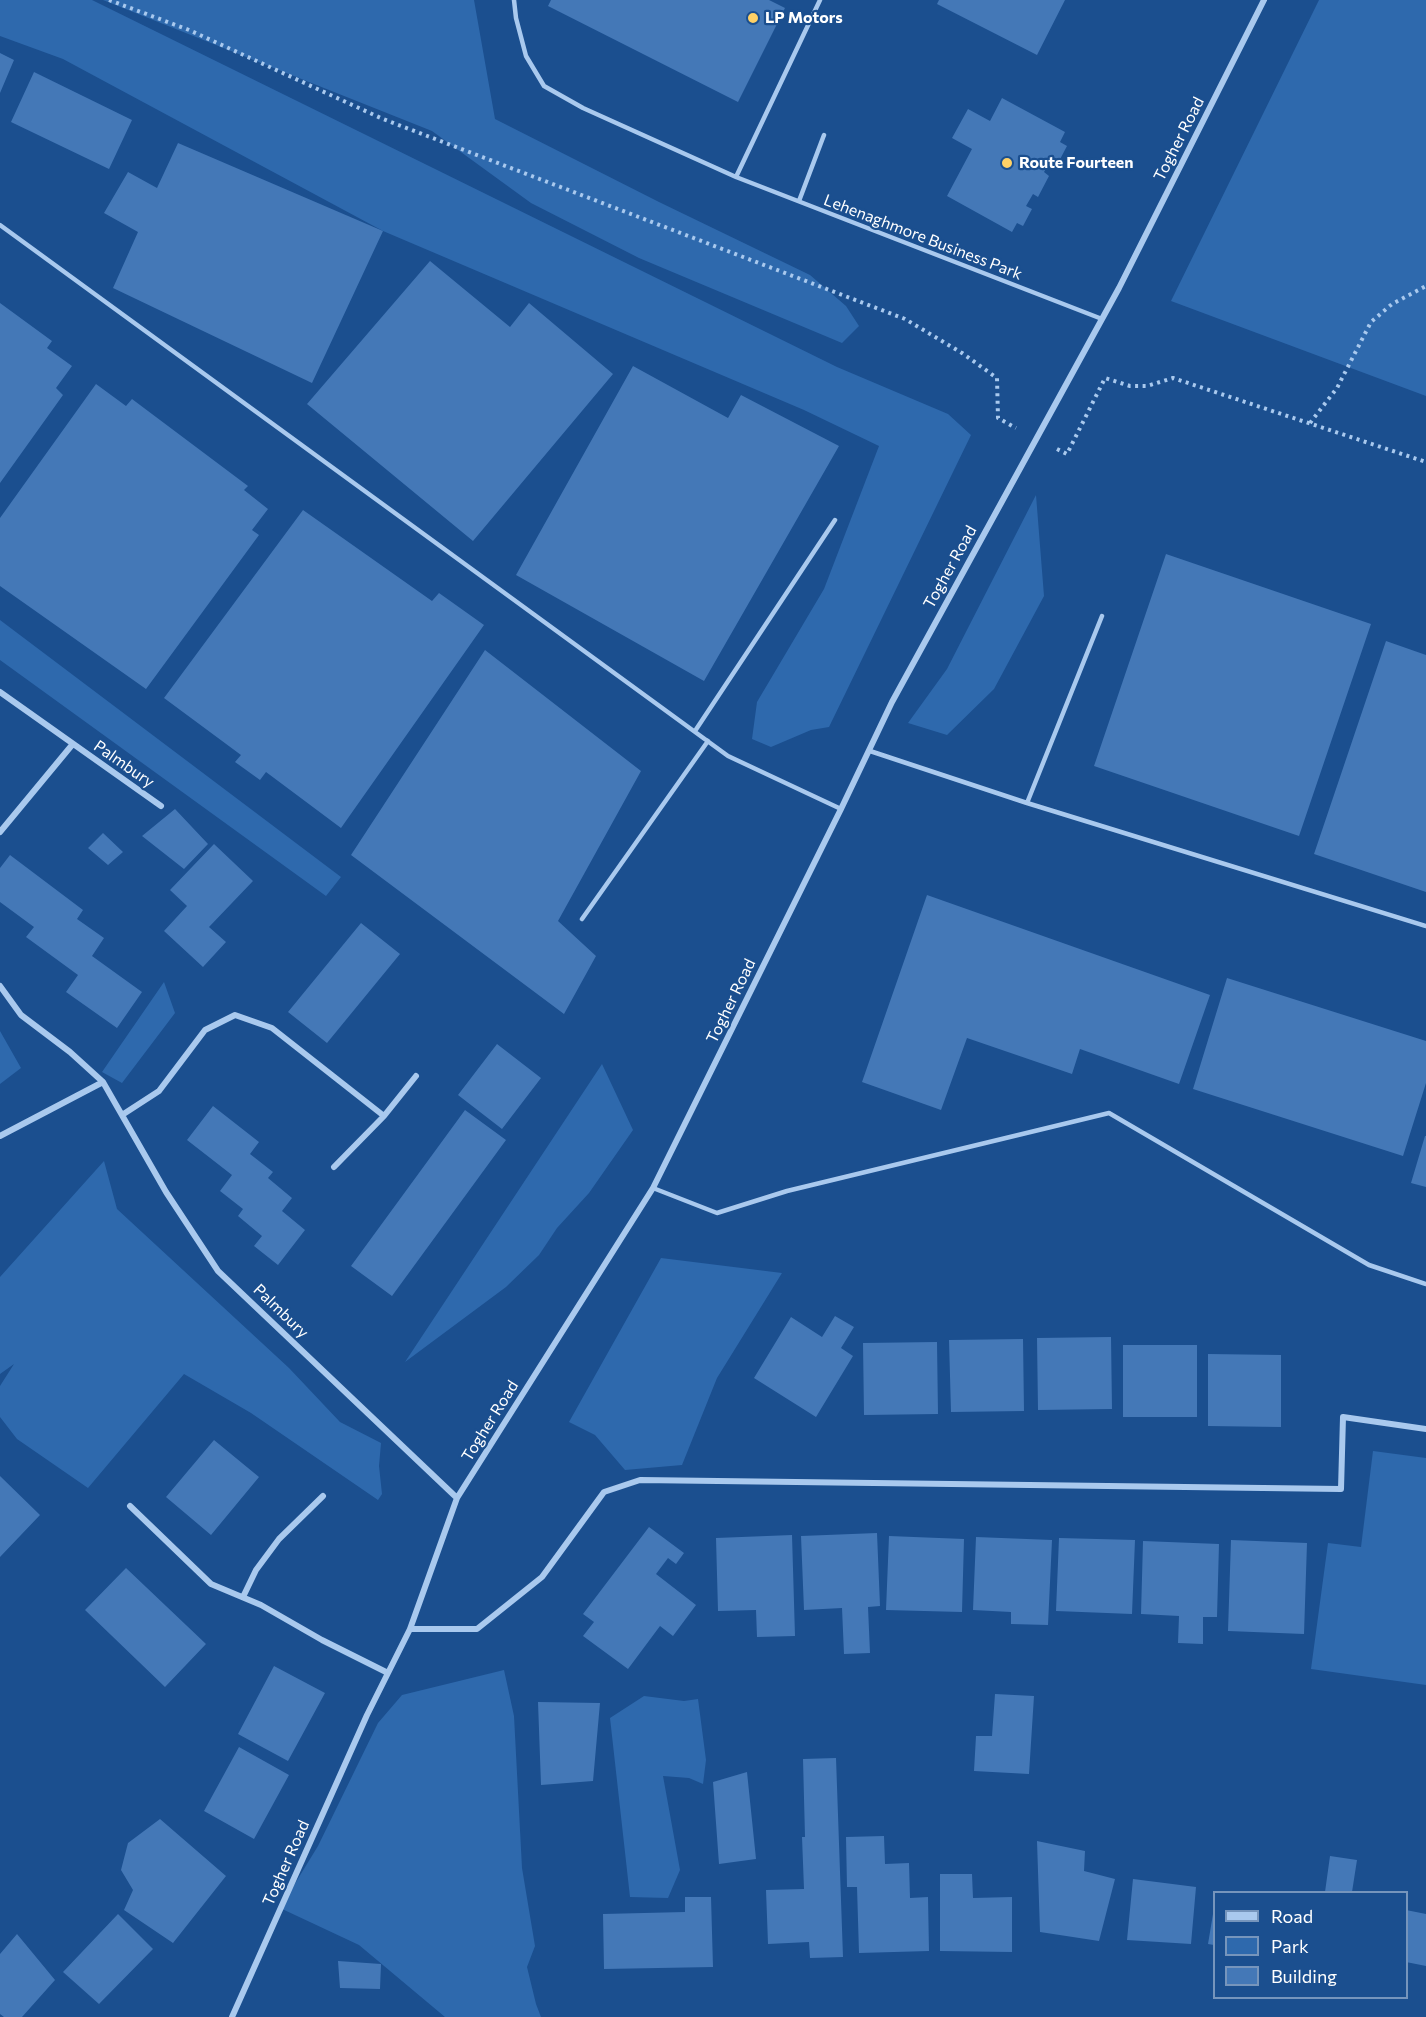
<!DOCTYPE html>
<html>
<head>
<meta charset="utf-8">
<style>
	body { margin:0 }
	#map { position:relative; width:1426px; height:2017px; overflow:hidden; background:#1b4f8f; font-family:Commissioner,sans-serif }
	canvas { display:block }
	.legend { position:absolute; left:1213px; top:1891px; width:195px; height:108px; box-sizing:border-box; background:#1b4f8f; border:2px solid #7695bc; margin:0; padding:8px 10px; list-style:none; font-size:18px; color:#fff }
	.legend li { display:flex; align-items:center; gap:12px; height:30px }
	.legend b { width:30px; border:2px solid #7695bc }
</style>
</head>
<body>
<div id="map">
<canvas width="1426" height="2017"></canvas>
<ul class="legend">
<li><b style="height:8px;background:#a9c9ee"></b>Road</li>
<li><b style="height:16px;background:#2e69ad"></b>Park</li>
<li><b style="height:16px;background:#4478b7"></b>Building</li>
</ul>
</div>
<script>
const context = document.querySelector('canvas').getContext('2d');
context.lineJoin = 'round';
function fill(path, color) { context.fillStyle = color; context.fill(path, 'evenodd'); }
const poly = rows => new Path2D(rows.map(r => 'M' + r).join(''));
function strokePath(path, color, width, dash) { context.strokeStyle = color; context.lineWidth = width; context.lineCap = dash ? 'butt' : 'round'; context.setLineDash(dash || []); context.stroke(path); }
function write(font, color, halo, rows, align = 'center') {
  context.font = font + ' Commissioner,sans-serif'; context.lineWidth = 4.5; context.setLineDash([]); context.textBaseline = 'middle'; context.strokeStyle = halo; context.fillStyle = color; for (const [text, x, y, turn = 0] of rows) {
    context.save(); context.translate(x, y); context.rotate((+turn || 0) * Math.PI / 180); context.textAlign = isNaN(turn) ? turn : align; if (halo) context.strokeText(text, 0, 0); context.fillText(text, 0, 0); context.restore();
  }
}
const green = poly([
	[0,0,92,0,837,367,948,414,971,435,829,727,811,730,771,747,752,739,757,702,824,589,879,446,804,410,383,231,63,59,0,36],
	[103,0,474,0,495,119,659,202,810,275,846,306,859,326,842,343,639,258,531,203,432,131],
	[1319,0,1426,0,1426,396,1171,301],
	[1036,495,1044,596,994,689,947,735,908,723,947,669],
	[0,620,341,877,326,896,0,660],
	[164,982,175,1013,122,1083,102,1072],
	[0,1031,21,1068,0,1084],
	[602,1064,633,1130,589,1193,557,1228,539,1255,506,1287,405,1362],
	[104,1161,117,1209,289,1368,340,1422,381,1443,379,1466,382,1494,378,1500,251,1413,184,1374,88,1488,17,1439,0,1417,0,1386,14,1364,0,1374,0,1277],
	[661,1258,782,1273,717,1378,682,1465,625,1470,595,1435,569,1422],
	[1373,1451,1426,1458,1426,1685,1311,1669,1328,1543,1361,1547],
	[504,1670,514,1716,522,1868,535,1946,527,1967,536,2004,541,2017,445,2017,359,1945,280,1908,318,1846,378,1723,402,1695],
	[644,1696,684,1701,698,1699,706,1760,703,1784,689,1778,663,1776,680,1870,668,1898,630,1897,610,1718]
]);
const building = poly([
	[551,0,769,0,785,8,738,102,548,6],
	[939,0,1065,0,1037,55,937,4],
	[0,53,14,60,0,93],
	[34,72,132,120,109,169,11,122],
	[1002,98,1065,132,1060,142,1067,146,1057,165,1050,161,1044,172,1049,176,1038,197,1033,194,1026,206,1032,209,1023,226,1017,223,1012,232,947,196,972,149,952,138,968,109,990,121],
	[178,143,383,231,312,383,113,288,138,232,104,213,128,172,157,188],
	[430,261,510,327,529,303,613,374,473,541,307,404],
	[0,303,52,341,47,348,72,366,56,388,63,395,0,483],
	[633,366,728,418,741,395,839,446,704,681,516,575],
	[96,384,126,406,132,399,248,486,244,490,268,509,252,530,259,535,146,689,0,586,0,518],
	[303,510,432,601,439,593,484,625,341,828,266,772,260,780,235,762,241,755,164,698],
	[1166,554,1371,624,1299,836,1094,766],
	[1386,641,1426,655,1426,892,1314,854],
	[485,650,641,771,558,921,596,956,564,1014,351,855],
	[175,809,208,844,184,869,142,836],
	[103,833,123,852,108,865,88,848],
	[214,844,253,881,209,927,226,942,203,967,164,931,187,906,170,890],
	[10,855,83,910,77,919,104,938,92,956,142,992,117,1028,66,992,78,975,26,937,34,927,0,902,0,868],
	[927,895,1210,995,1179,1084,1080,1049,1072,1074,967,1038,941,1110,862,1082],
	[361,923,400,954,327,1043,288,1012],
	[1227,978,1426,1041,1426,1083,1403,1156,1193,1089],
	[497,1044,541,1078,502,1129,458,1095],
	[213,1106,259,1142,250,1154,273,1172,268,1178,292,1198,282,1211,305,1230,278,1265,254,1246,262,1236,238,1216,243,1209,220,1191,232,1175,187,1140],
	[465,1110,506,1140,392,1296,351,1266],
	[1425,1136,1426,1136,1426,1187,1411,1183],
	[835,1316,854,1327,841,1348,853,1356,816,1417,754,1378,791,1317,822,1337],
	[1111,1337,1112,1409,1038,1410,1037,1338],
	[1023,1339,1024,1411,951,1412,949,1340],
	[937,1342,938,1414,864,1415,863,1343],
	[1123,1345,1197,1345,1197,1417,1123,1417],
	[1208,1354,1281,1355,1281,1427,1208,1426],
	[214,1440,259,1477,211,1535,166,1497],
	[0,1476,40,1515,0,1557],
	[649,1527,684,1553,676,1564,668,1558,656,1574,696,1605,673,1636,660,1626,628,1669,583,1636,594,1622,583,1614],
	[877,1533,880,1606,868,1607,870,1653,844,1654,842,1608,804,1610,801,1536],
	[792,1535,795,1636,757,1637,756,1610,718,1611,716,1538],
	[889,1536,964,1539,962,1612,886,1610],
	[976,1537,1052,1540,1048,1625,1011,1624,1011,1612,973,1610],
	[1059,1538,1135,1540,1132,1614,1056,1611],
	[1231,1540,1307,1543,1304,1634,1228,1631],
	[1143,1541,1219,1544,1217,1617,1203,1617,1203,1644,1178,1643,1179,1616,1141,1614],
	[126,1568,206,1644,165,1687,85,1610],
	[274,1666,325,1693,288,1761,238,1734],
	[995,1694,1034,1696,1029,1774,974,1771,976,1736,992,1736],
	[538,1702,600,1703,593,1781,541,1785],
	[239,1747,289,1775,254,1839,204,1811],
	[836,1758,843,1957,810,1958,809,1942,768,1944,766,1890,804,1889,802,1837,805,1837,803,1759],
	[747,1772,756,1859,719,1864,713,1782],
	[160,1819,226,1876,173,1943,124,1910,133,1890,121,1870,128,1843],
	[884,1836,885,1864,909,1863,910,1898,928,1897,929,1951,859,1953,857,1887,847,1887,846,1837],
	[1037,1841,1085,1851,1084,1871,1115,1879,1099,1941,1040,1932],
	[1330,1856,1357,1860,1352,1892,1325,1892],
	[940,1874,972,1874,973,1898,1012,1897,1012,1952,940,1951],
	[1133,1879,1196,1887,1191,1944,1127,1940],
	[685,1897,711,1897,713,1967,604,1969,603,1914,685,1912],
	[1406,1910,1426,1914,1426,1966,1406,1962],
	[118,1914,153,1949,99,2004,63,1972],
	[1213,1914,1214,1914,1214,1945,1208,1944],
	[17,1934,55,1980,22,2017,4,2017,0,2014,0,1954],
	[338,1961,381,1964,380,1989,340,1988]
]);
const path = poly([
	[109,0,189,30,383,119,905,319,962,353,997,378,998,418,1016,428],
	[1310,423,1337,388,1371,322,1392,304,1426,286],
	[1057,449,1067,454,1105,378,1130,386,1147,386,1173,378,1426,462]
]);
const lane = poly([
	[514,0,516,18,526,56,544,86,583,108,736,177,1102,319],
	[736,177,820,0],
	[799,201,824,135],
	[0,225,728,756,841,809],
	[695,731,835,520],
	[870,751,1027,803,1426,926],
	[1027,803,1102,616],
	[582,919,708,741],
	[653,1188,717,1213,787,1191,1109,1113,1369,1265,1426,1284]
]);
const street = poly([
	[0,692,161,806],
	[0,832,72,745],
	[0,986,21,1015,70,1052,103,1082,166,1192,218,1271,457,1498],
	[122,1115,159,1091,205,1030,235,1015,272,1028,384,1116],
	[0,1136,103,1082],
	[334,1167,384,1116,416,1076],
	[130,1506,211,1584,261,1605,322,1640,388,1673],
	[243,1597,256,1570,279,1539,323,1496],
	[410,1629,477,1629,542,1577,604,1492,640,1480,1341,1489,1343,1417,1426,1429],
	[232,2017,367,1715,410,1629,457,1498,653,1188,841,809,892,702,1119,288,1264,0]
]);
const markers = [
	[753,18,6,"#ffd166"],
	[1007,163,6,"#ffd166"]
];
const poiNames = [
	["LP Motors",765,18],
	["Route Fourteen",1019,163]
];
const streetNames = [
	["Togher Road",1179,139,-63],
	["Lehenaghmore Business Park",923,237,21],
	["Togher Road",950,567,-61],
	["Palmbury",124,764,35],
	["Togher Road",731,1001,-64],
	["Palmbury",281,1311,44],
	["Togher Road",490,1421,-58],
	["Togher Road",286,1863,-66]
];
fill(green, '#2e69ad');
fill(building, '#4478b7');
strokePath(path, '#a9c9ee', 4, [3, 4.5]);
strokePath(lane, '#a9c9ee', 4.5);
strokePath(street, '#a9c9ee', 6);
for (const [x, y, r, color] of markers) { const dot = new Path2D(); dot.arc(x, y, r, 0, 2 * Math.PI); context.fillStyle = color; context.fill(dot); strokePath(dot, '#1b4f8f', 2); }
write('bold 16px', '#fff', '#1b4f8f', poiNames, 'left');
write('16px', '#fff', '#1b4f8f', streetNames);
</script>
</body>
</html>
